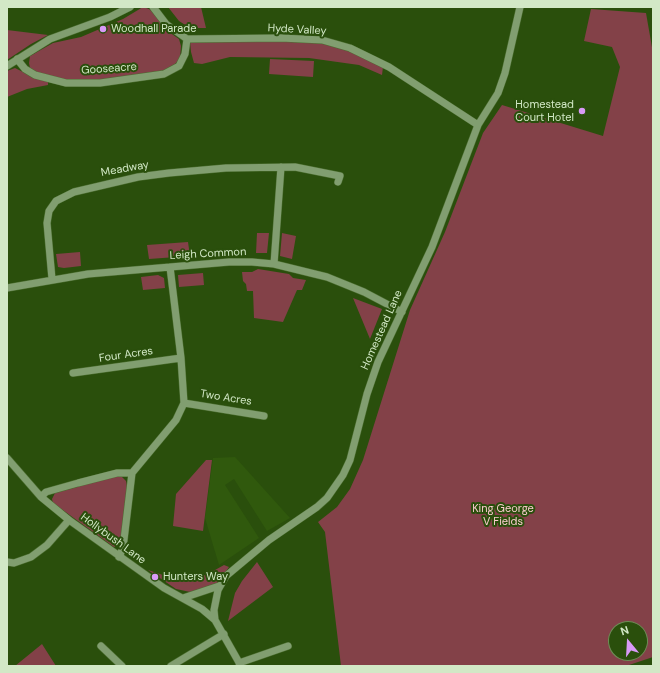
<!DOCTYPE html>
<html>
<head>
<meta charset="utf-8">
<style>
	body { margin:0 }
	#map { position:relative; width:660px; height:673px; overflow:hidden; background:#2a4f0c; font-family:"DM Sans",sans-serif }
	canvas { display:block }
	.frame { position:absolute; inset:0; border:8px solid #d2e8c6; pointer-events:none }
	.north { position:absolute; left:608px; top:621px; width:40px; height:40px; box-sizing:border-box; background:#2a4f0c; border:1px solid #6d8c56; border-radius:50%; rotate:342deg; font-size:11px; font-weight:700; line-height:16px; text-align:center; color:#d2e8c6 }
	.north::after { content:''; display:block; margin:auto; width:14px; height:18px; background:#d99af7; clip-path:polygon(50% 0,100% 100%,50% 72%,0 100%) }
</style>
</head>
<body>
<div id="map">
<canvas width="660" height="673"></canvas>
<div class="frame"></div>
<div class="north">N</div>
</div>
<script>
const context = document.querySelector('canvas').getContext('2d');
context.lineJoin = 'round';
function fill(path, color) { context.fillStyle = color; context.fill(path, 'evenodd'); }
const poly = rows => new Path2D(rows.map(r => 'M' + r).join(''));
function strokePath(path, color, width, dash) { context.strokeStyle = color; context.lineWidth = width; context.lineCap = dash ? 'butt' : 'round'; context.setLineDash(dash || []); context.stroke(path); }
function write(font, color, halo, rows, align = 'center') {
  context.font = font + ' "DM Sans",sans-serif'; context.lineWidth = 4; context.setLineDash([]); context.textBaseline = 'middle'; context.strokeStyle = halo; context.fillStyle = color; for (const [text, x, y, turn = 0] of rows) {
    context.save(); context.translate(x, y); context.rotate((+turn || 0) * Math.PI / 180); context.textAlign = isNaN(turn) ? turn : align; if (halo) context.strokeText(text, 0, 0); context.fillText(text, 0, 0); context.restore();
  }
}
const built = poly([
	[235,457,290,518,267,531,234,479,225,485,259,538,219,565,205,518,213,458]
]);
const green = poly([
	[143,7,149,9,153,12,166,30,179,39,181,46,180,59,174,65,164,71,131,77,95,80,61,79,35,72,30,68,29,63,30,56,53,43,81,37,123,19],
	[168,7,201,7,206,28,190,28,179,21],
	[591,9,646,13,653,53,653,657,626,666,341,666,325,532,318,522,337,507,350,489,363,460,410,310,445,232,483,133,502,105,603,136,620,67,612,47,584,41],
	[616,629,640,629,640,653,616,653],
	[7,30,48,35,31,44,7,60],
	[281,41,322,43,350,51,383,67,382,75,359,65,309,58,230,57,202,64,194,63,191,52,190,42],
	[270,59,314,61,313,77,269,74],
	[15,68,33,77,48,81,48,85,27,89,7,97,7,71],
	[257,233,269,233,267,253,256,253],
	[282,233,296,236,292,259,280,256],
	[188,242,190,256,149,259,147,245],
	[80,252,81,266,64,268,58,267,56,254],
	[258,269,289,274,293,278,306,280,302,290,297,290,283,322,254,318,253,291,247,291,246,284,243,281,242,272,252,272],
	[203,273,204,285,179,287,178,275],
	[158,275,164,278,165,288,143,290,141,277],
	[353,298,382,309,370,339],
	[206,460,212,460,203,531,173,526,176,494],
	[116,476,122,477,126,481,127,486,121,540,118,545,114,547,53,503,52,499,55,493],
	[257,562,273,587,228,621,235,593,242,581],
	[224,565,229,567,215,587,195,593,176,589,148,570,166,576,177,577,206,575],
	[42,644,56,666,15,666]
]);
const minor = poly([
	[153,7,166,24,187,39,281,38,322,40,350,48,389,67,478,125],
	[17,59,25,69,35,75,66,83,100,83,164,74,179,66,185,54,187,39],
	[7,66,50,39,110,17,130,7],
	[274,264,281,167],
	[52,279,47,223,49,211,56,201,74,192,138,177,169,173,226,168,295,167,340,176,338,182],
	[7,288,88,274,229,262,252,262,274,264,327,277,364,292,402,312],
	[73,373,181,358],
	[184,403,264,416],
	[7,458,41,497,69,520,164,588,202,609,215,620,241,666],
	[41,497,46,492,78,483,117,473,132,473],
	[119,557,123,548,132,473,176,420,184,403,181,358,170,267],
	[7,562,14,563,31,557,47,545,69,520],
	[183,598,219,586],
	[215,620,214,610,218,590,226,576,269,540,317,507,327,498,343,475,350,460,367,394,378,362,432,247,478,125,498,93,505,73,520,7],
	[101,646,122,666],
	[239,663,288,646],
	[171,666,224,634]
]);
const markers = [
	[103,29,4,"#d99af7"],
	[582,111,4,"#d99af7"],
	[155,577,4,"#d99af7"]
];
const poiNames = [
	["Woodhall Parade",111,29],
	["Homestead",574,105,"right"],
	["Court Hotel",574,118,"right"],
	["Hunters Way",163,577]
];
const streetNames = [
	["Hyde Valley",297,30,3],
	["Gooseacre",109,69,-4],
	["Meadway",125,169,-10],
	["Leigh Common",208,254,-3],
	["Homestead Lane",382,330,-66],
	["Four Acres",126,355,-8],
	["Two Acres",226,398,9],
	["Hollybush Lane",113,539,36]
];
const parkNames = [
	["King George",503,509],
	["V Fields",503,522]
];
fill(built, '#30590d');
fill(green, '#834148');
strokePath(minor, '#4c6e31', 8);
strokePath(minor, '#819e70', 7);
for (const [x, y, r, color] of markers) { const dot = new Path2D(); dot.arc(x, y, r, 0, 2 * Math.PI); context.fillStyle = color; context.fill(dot); strokePath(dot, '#2a4f0c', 1.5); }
write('11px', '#d2e8c6', '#2a4f0c', poiNames, 'left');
write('11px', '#d2e8c6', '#2a4f0c', streetNames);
write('11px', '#fccdd0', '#2a4f0c', parkNames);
</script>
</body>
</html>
